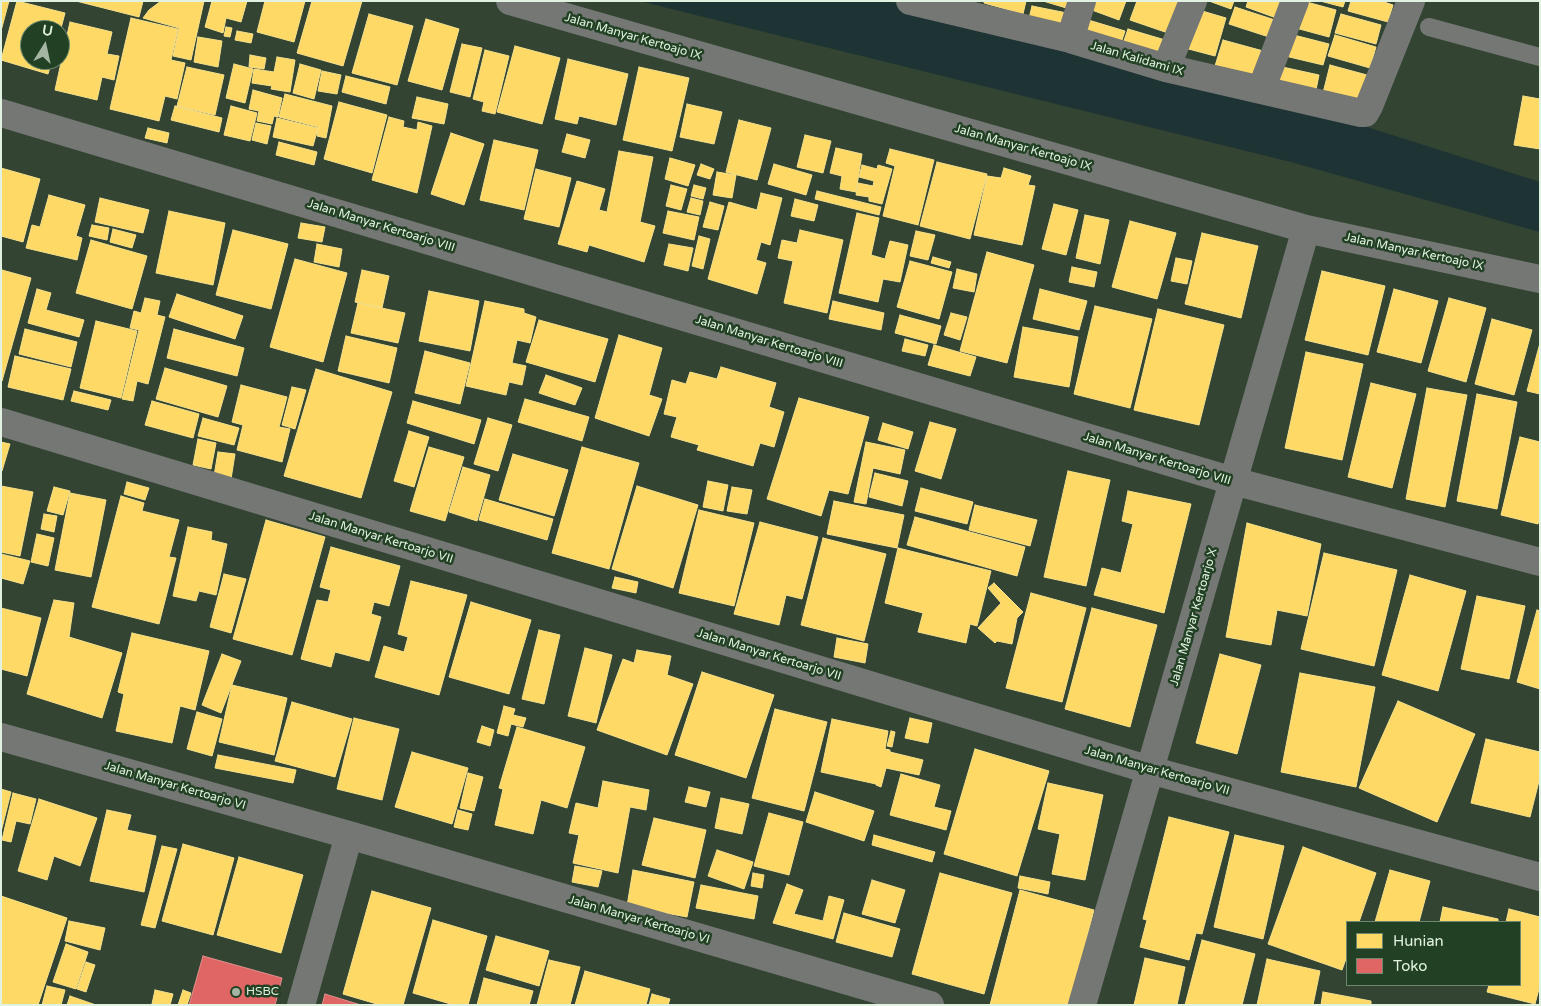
<!DOCTYPE html>
<html>
<head>
<meta charset="utf-8">
<style>
	body { margin:0 }
	#map { position:relative; width:1541px; height:1006px; overflow:hidden; background:#343; font-family:"Varela Round",sans-serif }
	canvas { display:block }
	.frame { position:absolute; inset:0; border:2px solid #e1f3e0; pointer-events:none }
	.legend { position:absolute; left:1346px; top:921px; width:175px; height:65px; box-sizing:border-box; background:#224023; border:1px solid #6e886f; margin:0; padding:6px 9px; list-style:none; font-size:15px; color:#e1f3e0 }
	.legend li { display:flex; align-items:center; gap:10px; height:25px }
	.legend b { width:25px; border:1px solid #6e886f }
	.north { position:absolute; left:20px; top:20px; width:50px; height:50px; box-sizing:border-box; background:#224023; border:1px solid #6e886f; border-radius:50%; rotate:10deg; font-size:14px; font-weight:700; line-height:20px; text-align:center; color:#e1f3e0 }
	.north::after { content:''; display:block; margin:auto; width:18px; height:22px; background:#a4b6a3; clip-path:polygon(50% 0,100% 100%,50% 72%,0 100%) }
</style>
</head>
<body>
<div id="map">
<canvas width="1541" height="1006"></canvas>
<div class="frame"></div>
<ul class="legend">
<li><b style="height:14px;background:#ffd966"></b>Hunian</li>
<li><b style="height:14px;background:#e06666"></b>Toko</li>
</ul>
<div class="north">U</div>
</div>
<script>
const context = document.querySelector('canvas').getContext('2d');
context.lineJoin = 'round';
function fill(path, color) { context.fillStyle = color; context.fill(path, 'evenodd'); }
const poly = rows => new Path2D(rows.map(r => 'M' + r).join(''));
function strokePath(path, color, width, dash) { context.strokeStyle = color; context.lineWidth = width; context.lineCap = dash ? 'butt' : 'round'; context.setLineDash(dash || []); context.stroke(path); }
function write(font, color, halo, rows, align = 'center') {
  context.font = font + ' "Varela Round",sans-serif'; context.lineWidth = 5; context.setLineDash([]); context.textBaseline = 'middle'; context.strokeStyle = halo; context.fillStyle = color; for (const [text, x, y, turn = 0] of rows) {
    context.save(); context.translate(x, y); context.rotate((+turn || 0) * Math.PI / 180); context.textAlign = isNaN(turn) ? turn : align; if (halo) context.strokeText(text, 0, 0); context.fillText(text, 0, 0); context.restore();
  }
}
const water = poly([
	[639,1,888,1,1301,106,1540,182,1540,232,1291,162]
]);
const homes = poly([
	[1,1,9,1,1,31,1,1],
	[17,1,65,13,60,32,60,30,30,30,30,60,52,60,48,74,1,60,17,1],
	[76,1,143,1,139,17,76,1],
	[161,1,204,1,191,60,173,56,179,28,143,18,149,10,161,1],
	[212,1,247,1,241,22,226,18,223,33,205,27,212,1],
	[265,1,305,1,294,42,257,32,265,1],
	[312,1,362,1,343,66,297,53,312,1],
	[984,1,1026,1,1023,14,984,3,984,1],
	[1043,1,1075,1,1073,10,1043,1],
	[1082,1,1126,1,1119,20,1081,6,1082,1],
	[1137,1,1179,1,1168,33,1130,20,1137,1],
	[1209,1,1234,1,1231,9,1209,1],
	[1248,1,1275,1,1284,4,1279,19,1246,7,1248,1],
	[1303,1,1336,10,1329,37,1292,27,1303,1],
	[1320,1,1345,1,1343,7,1320,1],
	[1351,1,1381,1,1393,5,1388,22,1348,11,1351,1],
	[1032,6,1072,14,1068,35,1027,27,1032,6],
	[1235,7,1278,21,1272,38,1229,24,1235,7],
	[1192,8,1226,18,1215,56,1181,47,1192,8],
	[369,14,413,26,397,85,352,73,369,14],
	[1341,14,1381,25,1376,44,1335,33,1341,14],
	[131,18,178,29,171,60,185,63,177,99,165,96,159,121,110,109,131,18],
	[426,19,459,29,442,90,408,81,426,19],
	[1085,19,1125,31,1118,52,1079,40,1085,19],
	[70,22,112,32,107,54,119,56,114,80,102,77,97,100,55,90,70,22],
	[226,27,232,28,230,37,224,36,226,27],
	[1128,29,1172,42,1165,63,1121,49,1128,29],
	[237,31,253,34,251,43,235,40,237,31],
	[1286,33,1329,44,1323,65,1281,55,1286,33],
	[1335,35,1376,47,1370,68,1328,56,1335,35],
	[198,37,222,41,218,67,194,62,198,37],
	[1223,40,1267,52,1259,79,1215,66,1223,40],
	[462,44,482,48,470,97,450,92,462,44],
	[515,46,560,58,542,124,497,112,515,46],
	[485,50,509,56,495,114,482,111,484,102,473,99,485,50],
	[250,55,266,58,264,69,249,67,250,55],
	[277,57,295,60,290,92,271,89,272,86,252,83,254,69,274,72,277,57],
	[568,59,628,74,616,125,579,116,577,124,555,119,568,59],
	[234,64,253,69,245,103,226,98,234,64],
	[300,64,321,70,314,99,293,93,300,64],
	[1330,65,1367,75,1358,111,1321,101,1330,65],
	[1278,66,1319,75,1315,95,1274,87,1278,66],
	[187,67,224,75,215,115,177,106,187,67],
	[639,67,689,78,672,151,623,140,639,67],
	[322,71,341,75,337,94,318,91,322,71],
	[346,76,390,87,386,104,342,92,346,76],
	[253,90,282,98,278,117,274,116,272,124,257,121,259,111,249,109,253,90],
	[285,94,332,106,326,138,317,136,318,127,279,117,285,94],
	[1523,96,1540,99,1540,149,1514,145,1523,96],
	[417,97,448,104,444,124,412,118,417,97],
	[339,102,387,115,372,173,324,159,339,102],
	[687,104,722,112,714,144,680,137,687,104],
	[175,106,222,118,219,132,171,120,175,106],
	[231,106,257,113,250,141,224,135,231,106],
	[389,117,404,121,403,127,417,130,418,122,432,126,417,193,372,180,389,117],
	[277,118,318,128,313,146,273,137,277,118],
	[739,120,771,128,757,180,726,172,739,120],
	[256,123,271,126,267,144,252,140,256,123],
	[148,128,169,133,167,143,145,138,148,128],
	[451,133,484,144,464,205,431,194,451,133],
	[567,134,590,140,585,158,562,152,567,134],
	[805,135,831,141,823,173,797,167,805,135],
	[494,140,538,150,524,210,480,200,494,140],
	[279,142,317,152,314,165,276,155,279,142],
	[836,148,862,154,856,192,840,189,842,176,830,173,836,148],
	[890,149,934,160,918,225,883,216,895,166,886,163,890,149],
	[619,151,653,157,640,222,655,226,644,262,589,245,587,252,558,244,577,181,605,189,599,210,607,212,619,151],
	[670,158,695,165,688,186,665,179,670,158],
	[937,162,987,174,970,239,920,226,937,162],
	[701,164,714,169,710,179,697,175,701,164],
	[774,164,812,175,806,195,768,184,774,164],
	[862,165,877,169,878,165,892,169,882,204,869,201,869,197,856,195,858,183,873,186,874,181,859,177,862,165],
	[1,168,40,179,23,242,1,236,1,168],
	[1004,168,1031,176,1028,185,1035,186,1022,245,974,235,987,176,1001,178,1004,168],
	[536,169,571,178,559,227,524,219,536,169],
	[717,172,736,175,732,198,713,195,717,172],
	[671,185,687,189,681,210,666,206,671,185],
	[694,185,706,188,703,199,691,196,694,185],
	[817,191,881,207,879,215,815,199,817,191],
	[761,193,782,198,770,245,761,242,756,260,766,263,757,294,708,279,729,202,757,210,761,193],
	[49,195,85,205,76,236,82,238,77,260,26,248,32,225,40,227,49,195],
	[100,198,149,210,143,233,95,222,100,198],
	[691,198,703,201,700,215,687,212,691,198],
	[795,199,818,205,814,221,791,216,795,199],
	[710,202,724,206,718,230,703,227,710,202],
	[1054,204,1078,210,1066,255,1042,249,1054,204],
	[169,211,225,223,213,285,156,273,169,211],
	[668,211,699,217,694,240,663,233,668,211],
	[857,213,879,218,871,255,885,259,890,241,908,245,900,282,883,279,878,302,839,293,857,213],
	[1085,215,1109,220,1100,264,1076,258,1085,215],
	[1130,221,1176,233,1157,299,1112,287,1130,221],
	[301,223,325,227,322,242,298,238,301,223],
	[92,225,109,228,107,240,89,236,92,225],
	[113,229,136,235,132,248,110,242,113,229],
	[233,230,288,244,271,309,216,295,233,230],
	[800,230,843,240,827,313,784,303,793,261,778,258,782,240,797,243,800,230],
	[916,231,935,235,928,260,910,256,916,231],
	[1202,233,1258,246,1241,318,1185,304,1202,233],
	[699,236,710,239,703,269,692,266,699,236],
	[91,240,147,256,132,309,76,293,91,240],
	[317,244,342,249,339,267,314,262,317,244],
	[669,244,693,248,688,271,664,265,669,244],
	[987,252,1034,265,1007,363,960,351,987,252],
	[933,257,951,262,949,268,931,263,933,257],
	[1176,258,1192,261,1187,284,1171,281,1176,258],
	[295,259,347,273,323,362,270,347,295,259],
	[910,261,952,272,939,319,897,307,910,261],
	[1072,267,1097,272,1094,287,1069,282,1072,267],
	[957,269,977,274,974,292,953,288,957,269],
	[2,270,31,278,2,381,1,274,2,270],
	[362,270,389,276,382,308,355,302,362,270],
	[1322,271,1385,286,1368,355,1305,340,1322,271],
	[37,289,51,293,46,310,84,320,79,337,28,323,37,289],
	[1040,289,1087,301,1079,330,1033,319,1040,289],
	[1394,289,1438,301,1421,363,1377,352,1394,289],
	[429,291,479,301,470,351,419,341,429,291],
	[177,294,243,316,235,339,169,317,177,294],
	[145,298,160,301,157,315,165,317,148,384,137,381,133,401,122,399,139,330,130,328,134,311,141,313,145,298],
	[1449,298,1486,308,1466,382,1428,371,1449,298],
	[485,301,524,309,524,313,536,317,530,343,517,340,512,363,526,366,522,385,509,382,506,395,466,386,485,301],
	[833,301,884,313,881,330,829,319,833,301],
	[358,303,405,313,398,343,351,333,358,303],
	[1095,306,1152,319,1130,408,1074,394,1095,306],
	[1158,309,1224,325,1199,425,1134,410,1158,309],
	[951,313,967,317,960,340,944,335,951,313],
	[900,315,941,326,936,344,895,333,900,315],
	[1492,319,1532,330,1514,395,1475,384,1492,319],
	[539,320,608,339,595,382,526,362,539,320],
	[96,321,137,331,121,398,80,388,96,321],
	[1023,327,1078,337,1069,387,1014,377,1023,327],
	[25,329,77,342,71,367,19,354,25,329],
	[174,329,244,348,237,376,167,358,174,329],
	[619,335,662,348,649,395,662,399,649,436,595,418,619,335],
	[346,336,397,348,389,383,338,371,346,336],
	[905,339,928,345,925,356,902,351,905,339],
	[1540,343,1540,394,1527,391,1540,343],
	[934,345,976,357,970,376,928,365,934,345],
	[425,351,470,363,460,404,415,393,425,351],
	[1306,352,1363,364,1342,460,1285,448,1306,352],
	[15,356,71,369,63,400,8,387,15,356],
	[721,367,776,383,769,407,784,412,774,447,760,443,753,466,697,450,699,445,671,437,677,417,664,414,672,380,686,384,690,372,717,379,721,367],
	[165,368,227,386,218,417,156,399,165,368],
	[316,369,392,392,361,498,284,476,316,369],
	[546,375,582,388,575,405,539,393,546,375],
	[1371,383,1416,394,1392,488,1348,477,1371,383],
	[241,385,287,397,279,427,290,429,282,462,237,450,243,425,232,422,241,385],
	[292,387,306,390,295,429,282,425,292,387],
	[1427,388,1467,395,1445,507,1406,499,1427,388],
	[74,391,111,400,108,410,71,401,74,391],
	[1477,394,1517,402,1497,509,1457,501,1477,394],
	[799,398,869,417,848,494,829,490,821,516,767,499,799,398],
	[525,399,589,417,582,441,518,422,525,399],
	[152,401,199,414,193,438,145,425,152,401],
	[413,401,481,420,474,444,407,423,413,401],
	[203,418,239,428,234,445,198,436,203,418],
	[488,418,512,425,498,471,474,464,488,418],
	[930,422,956,429,941,479,915,471,930,422],
	[883,423,913,432,908,449,878,440,883,423],
	[409,431,429,437,414,487,394,481,409,431],
	[1520,437,1540,442,1540,516,1538,524,1501,515,1520,437],
	[198,439,216,443,211,469,193,465,198,439],
	[1,442,10,444,2,471,1,471,1,442],
	[866,442,905,450,900,474,873,468,866,504,854,502,866,442],
	[429,447,464,457,445,521,410,511,429,447],
	[582,447,639,463,609,569,552,553,582,447],
	[218,452,235,454,231,479,214,476,218,452],
	[513,454,568,470,554,516,499,500,513,454],
	[463,467,490,475,477,521,449,512,463,467],
	[1068,471,1110,480,1086,586,1044,577,1068,471],
	[875,473,908,481,902,506,869,497,875,473],
	[708,481,728,485,723,511,703,507,708,481],
	[127,482,149,488,145,500,124,494,127,482],
	[1,486,33,492,20,556,1,552,1,486],
	[637,486,698,505,673,588,612,569,637,486],
	[54,487,70,491,63,515,47,511,54,487],
	[732,487,752,490,747,514,727,511,732,487],
	[921,488,973,502,967,524,915,511,921,488],
	[1128,491,1191,504,1164,613,1094,595,1102,568,1121,573,1133,524,1122,521,1128,491],
	[70,493,106,500,91,577,55,570,70,493],
	[121,496,144,503,142,511,179,520,169,557,176,558,159,624,92,607,121,496],
	[485,499,553,519,547,540,479,520,485,499],
	[834,501,904,515,897,548,827,534,834,501],
	[975,505,1037,520,1030,546,969,530,975,505],
	[699,510,754,523,734,606,679,593,699,510],
	[44,514,57,516,54,532,41,529,44,514],
	[915,517,1025,547,1017,576,907,545,915,517],
	[266,520,325,537,292,655,233,639,266,520],
	[760,522,818,537,802,599,786,595,779,625,734,614,760,522],
	[1247,523,1321,544,1307,616,1277,610,1271,645,1226,637,1247,523],
	[188,527,212,532,211,540,227,544,216,595,199,591,196,601,173,596,188,527],
	[37,534,54,538,48,566,31,562,37,534],
	[823,538,886,554,864,641,801,625,823,538],
	[331,547,400,566,389,606,374,602,371,614,381,617,369,661,335,652,331,667,301,659,317,600,328,602,331,590,320,587,331,547],
	[898,548,991,571,977,626,970,624,966,643,918,632,923,613,885,603,898,548],
	[1324,553,1397,570,1374,666,1301,649,1324,553],
	[1,554,30,561,23,584,1,578,1,554],
	[224,574,246,579,231,633,210,627,224,574],
	[1410,575,1466,591,1438,691,1382,675,1410,575],
	[615,577,638,582,636,593,612,588,615,577],
	[411,581,467,595,439,695,375,677,384,646,404,652,408,637,398,634,411,581],
	[994,583,1023,612,1017,618,1012,644,997,641,995,643,978,628,1001,603,988,588,994,583],
	[1031,593,1086,608,1062,702,1006,688,1031,593],
	[1477,596,1525,606,1509,679,1461,669,1477,596],
	[54,600,74,603,69,637,122,653,102,718,27,694,54,600],
	[471,602,531,620,509,694,449,677,471,602],
	[1,608,41,618,27,676,1,669,1,608],
	[1092,608,1157,625,1130,727,1065,709,1092,608],
	[1537,610,1540,611,1540,689,1517,682,1537,610],
	[539,630,560,635,544,704,522,699,539,630],
	[132,633,209,651,195,710,180,706,172,743,116,731,124,694,118,692,132,633],
	[837,638,868,644,865,663,834,657,837,638],
	[585,648,612,655,596,723,568,716,585,648],
	[637,650,671,656,667,675,693,684,667,755,597,730,623,659,634,663,637,650],
	[222,654,241,661,221,713,202,705,222,654],
	[1220,654,1261,665,1237,754,1196,743,1220,654],
	[702,672,774,695,746,778,675,755,702,672],
	[1300,673,1375,687,1356,787,1281,772,1300,673],
	[232,685,287,698,274,755,219,742,232,685],
	[1398,701,1475,734,1437,822,1359,788,1398,701],
	[292,702,352,719,335,777,275,761,292,702],
	[504,706,515,709,513,715,526,718,523,727,511,724,508,736,497,733,504,706],
	[775,709,827,722,804,811,752,798,775,709],
	[197,712,222,719,212,756,187,749,197,712],
	[354,718,399,729,382,800,337,789,354,718],
	[910,718,932,723,928,743,905,738,910,718],
	[832,719,888,731,885,749,890,750,890,752,923,760,919,775,886,768,881,787,876,785,876,784,821,772,832,719],
	[482,726,494,730,490,746,477,742,482,726],
	[517,727,585,747,567,808,541,800,533,834,495,825,503,789,499,788,517,727],
	[891,731,895,732,892,747,887,746,891,731],
	[1486,739,1540,752,1540,777,1530,817,1471,803,1486,739],
	[975,749,1049,771,1017,876,944,854,975,749],
	[412,752,468,768,452,824,395,807,412,752],
	[218,755,296,770,293,783,215,768,218,755],
	[468,773,483,777,474,811,460,808,468,773],
	[901,774,940,785,934,807,951,811,946,830,890,815,901,774],
	[603,781,649,790,646,810,630,807,618,873,573,863,579,835,569,833,576,803,598,808,603,781],
	[1048,783,1103,795,1085,880,1052,874,1060,834,1038,829,1048,783],
	[689,787,710,792,706,807,685,802,689,787],
	[1,789,11,792,1,832,1,789],
	[815,792,874,811,864,841,806,822,815,792],
	[13,793,36,799,30,824,16,821,11,842,2,840,13,793],
	[721,798,749,804,742,834,715,828,721,798],
	[39,799,97,818,80,866,54,856,47,880,18,871,39,799],
	[107,810,131,815,127,830,156,836,144,892,90,881,107,810],
	[458,810,472,814,468,830,454,827,458,810],
	[769,813,803,822,789,875,754,866,769,813],
	[1169,817,1229,832,1202,934,1196,933,1189,960,1140,947,1147,920,1143,919,1169,817],
	[654,818,706,830,695,878,642,865,654,818],
	[874,835,935,852,932,862,872,845,874,835],
	[1235,835,1284,846,1263,939,1214,927,1235,835],
	[183,844,234,858,213,935,162,921,183,844],
	[162,846,177,849,155,928,141,925,162,846],
	[1303,847,1376,873,1359,922,1347,922,1347,956,1342,970,1268,944,1303,847],
	[717,850,753,862,744,889,708,876,717,850],
	[239,857,303,875,281,953,217,935,239,857],
	[575,866,602,871,598,887,572,882,575,866],
	[633,870,694,882,687,917,627,906,633,870],
	[1390,870,1430,881,1419,922,1375,922,1390,870],
	[753,873,764,875,762,888,751,886,753,873],
	[940,873,1012,893,984,994,912,974,940,873],
	[1020,876,1050,882,1048,894,1018,888,1020,876],
	[872,880,905,890,895,923,862,914,872,880],
	[787,884,803,890,794,914,823,921,829,896,844,900,833,939,773,923,787,884],
	[701,885,758,896,754,919,696,908,701,885],
	[1020,890,1094,910,1070,1005,990,1005,1020,890],
	[372,891,431,908,403,1005,380,1005,343,994,372,891],
	[1,896,67,918,38,1005,1,1005,1,896],
	[1443,907,1498,919,1498,922,1440,922,1443,907],
	[1509,909,1540,917,1540,985,1535,1004,1487,992,1489,985,1520,985,1520,922,1506,922,1509,909],
	[844,913,900,929,892,957,836,942,844,913],
	[433,920,487,936,468,1005,454,1005,413,993,433,920],
	[69,921,105,928,100,950,65,941,69,921],
	[496,936,549,951,539,986,486,970,496,936],
	[1202,940,1255,954,1242,1005,1185,1005,1202,940],
	[66,944,88,952,76,989,53,982,66,944],
	[1145,958,1185,967,1177,1005,1134,1005,1145,958],
	[1267,959,1320,971,1313,1005,1257,1005,1267,959],
	[549,960,580,967,570,1005,537,1005,549,960],
	[86,962,95,965,86,992,77,989,86,962],
	[585,971,650,989,646,1005,575,1005,585,971],
	[484,978,533,991,529,1005,477,1005,484,978],
	[47,986,65,990,61,1005,42,1005,47,986],
	[155,990,173,994,170,1005,152,1004,155,990],
	[183,990,191,993,187,1005,178,1005,183,990],
	[1323,992,1371,1001,1371,1005,1321,1005,1323,992],
	[652,994,670,999,668,1005,649,1005,652,994],
	[70,996,96,1005,67,1005,70,996]
]);
const shops = poly([
	[203,956,282,978,275,1005,189,1005,203,956],
	[325,994,361,1005,322,1005,325,994]
]);
const lane = poly([
	[1429,27,1540,57]
]);
const street = poly([
	[510,1,1306,229,1540,279],
	[910,1,1070,39,1166,68,1361,113,1365,113,1369,106,1411,1],
	[1070,39,1082,1],
	[1166,68,1193,1],
	[1261,90,1295,1],
	[1,113,1233,481,1540,562],
	[1,422,1150,770,1540,877],
	[1,737,349,835,930,1005],
	[301,1005,349,835],
	[1082,1005,1306,229]
]);
const markers = [
	[236,992,5,"#a4b6a3"]
];
const streetNames = [
	["Jalan Manyar Kertoajo IX",633,37,16],
	["Jalan Kalidami IX",1137,59,16],
	["Jalan Manyar Kertoajo IX",1023,148,16],
	["Jalan Manyar Kertoarjo VIII",381,226,17],
	["Jalan Manyar Kertoajo IX",1414,252,12],
	["Jalan Manyar Kertoarjo VIII",769,342,17],
	["Jalan Manyar Kertoarjo VIII",1157,459,17],
	["Jalan Manyar Kertoarjo VII",381,538,17],
	["Jalan Manyar Kertoarjo X",1194,617,-74],
	["Jalan Manyar Kertoarjo VII",769,655,17],
	["Jalan Manyar Kertoarjo VII",1157,771,16],
	["Jalan Manyar Kertoarjo VI",175,786,16],
	["Jalan Manyar Kertoarjo VI",639,920,16]
];
const poiNames = [
	["HSBC",246,992]
];
fill(water, '#1e3333');
fill(homes, '#ffd966');
strokePath(homes, '#f6e18b', 1);
fill(shops, '#e06666');
strokePath(shops, '#e0908b', 1);
strokePath(lane, '#757775', 18);
strokePath(street, '#757775', 28);
for (const [x, y, r, color] of markers) { const dot = new Path2D(); dot.arc(x, y, r, 0, 2 * Math.PI); context.fillStyle = color; context.fill(dot); strokePath(dot, '#224023', 2); }
write('12px', '#e1f3e0', '#224023', streetNames);
write('12px', '#e1f3e0', '#224023', poiNames, 'left');
</script>
</body>
</html>
